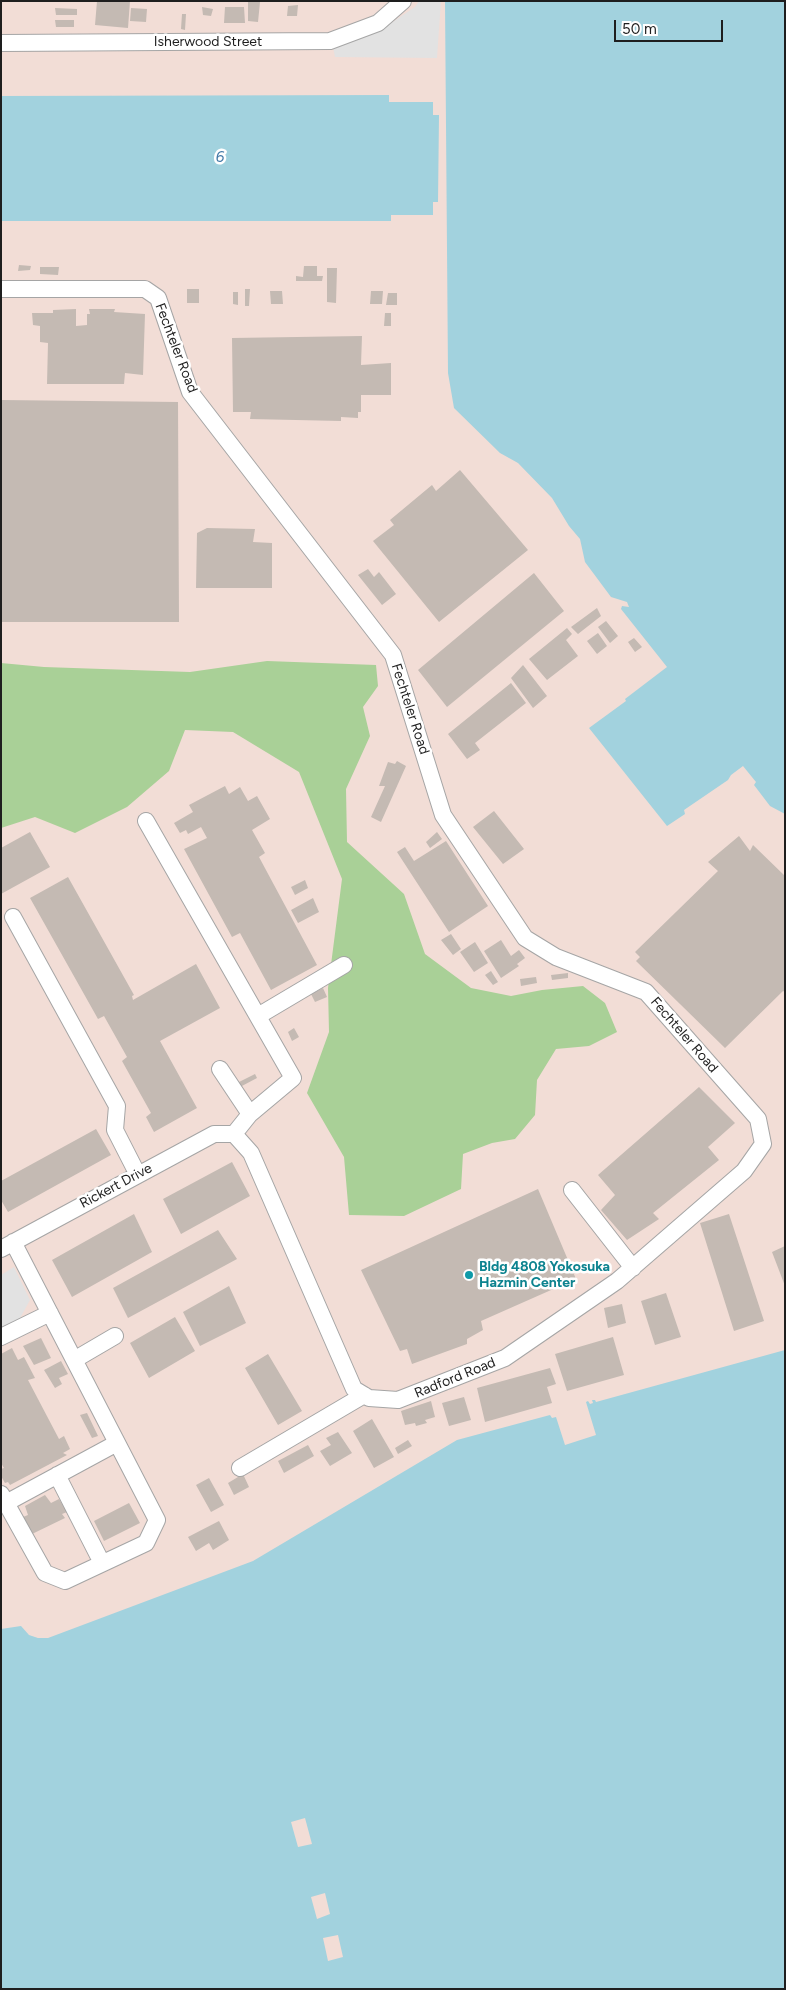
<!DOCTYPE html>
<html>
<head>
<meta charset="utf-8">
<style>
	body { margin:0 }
	#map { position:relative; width:786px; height:1990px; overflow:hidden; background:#efebe3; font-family:Figtree,sans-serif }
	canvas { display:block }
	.frame { position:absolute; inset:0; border:2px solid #1e1e1e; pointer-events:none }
	.scale { position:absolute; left:614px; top:20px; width:109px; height:22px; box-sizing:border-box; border:2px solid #1e1e1e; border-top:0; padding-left:6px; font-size:15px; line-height:18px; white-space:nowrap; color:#1e1e1e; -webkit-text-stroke:4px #fff; paint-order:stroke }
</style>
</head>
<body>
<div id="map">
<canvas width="786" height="1990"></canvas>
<div class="frame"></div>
<div class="scale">50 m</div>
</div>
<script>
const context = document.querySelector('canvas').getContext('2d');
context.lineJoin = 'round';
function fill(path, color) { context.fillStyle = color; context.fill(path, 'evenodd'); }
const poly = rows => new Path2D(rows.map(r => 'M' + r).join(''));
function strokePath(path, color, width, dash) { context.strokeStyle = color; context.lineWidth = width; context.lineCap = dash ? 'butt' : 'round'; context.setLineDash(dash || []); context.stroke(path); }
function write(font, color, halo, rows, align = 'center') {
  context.font = font + ' Figtree,sans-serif'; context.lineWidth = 5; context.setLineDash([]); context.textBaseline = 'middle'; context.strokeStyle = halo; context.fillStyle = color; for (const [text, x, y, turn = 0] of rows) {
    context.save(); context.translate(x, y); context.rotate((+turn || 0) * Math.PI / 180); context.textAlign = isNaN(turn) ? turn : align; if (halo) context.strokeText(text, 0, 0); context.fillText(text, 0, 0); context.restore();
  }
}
const military = poly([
	[1,1,785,1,785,1989,1,1989]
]);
const forest = poly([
	[267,661,376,665,378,686,363,707,370,736,346,789,347,842,404,894,425,954,471,988,511,996,542,990,583,986,605,1003,617,1032,589,1046,556,1049,537,1080,535,1115,515,1139,492,1143,463,1154,461,1189,404,1216,349,1215,344,1157,307,1093,329,1032,328,988,342,879,299,772,233,732,185,730,169,771,127,807,75,833,35,817,1,828,1,663,44,667,190,672]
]);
const parking = poly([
	[419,1,441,1,437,58,335,57,333,47,379,31,415,7],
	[14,1267,30,1300,19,1320,1,1329,1,1275]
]);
const water = poly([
	[445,1,785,1,785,814,770,806,754,785,756,782,743,766,731,775,728,780,684,810,685,814,667,826,589,728,626,701,625,699,667,667,621,609,622,606,629,607,627,602,611,597,585,562,580,539,569,526,552,498,518,463,500,453,454,408,448,373],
	[389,95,389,102,433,102,433,115,439,115,438,202,433,202,433,215,391,215,391,221,1,221,1,96],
	[785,1350,785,1989,1,1989,1,1629,21,1626,29,1635,38,1638,48,1638,253,1561,457,1440,550,1415,552,1418,556,1417,565,1445,596,1435,586,1402,588,1401,590,1404,593,1403,592,1400,595,1400,596,1402],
	[305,1818,312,1844,298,1847,291,1822],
	[325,1893,330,1914,317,1919,311,1897],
	[338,1935,343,1957,328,1961,323,1938]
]);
const building = poly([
	[97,1,130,1,128,28,95,25],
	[248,2,260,2,258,22,248,21],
	[298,5,297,16,287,16,288,6],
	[202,7,213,9,211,16,203,15],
	[225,7,244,7,245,23,224,23],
	[55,8,77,9,77,15,56,15],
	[131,8,147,9,146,22,130,21],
	[182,14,186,14,185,30,181,29],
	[55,20,74,20,74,27,56,27],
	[19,265,31,266,30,270,18,271],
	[304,266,317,266,317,276,323,276,322,281,296,281,296,276,303,277],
	[40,267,59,267,58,275,40,274],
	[327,268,337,268,336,303,327,302],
	[187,289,199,289,199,303,187,303],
	[245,289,250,289,249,306,245,306],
	[270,291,282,291,283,304,271,304],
	[371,291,383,291,382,304,370,304],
	[233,292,238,292,238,305,233,304],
	[388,293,397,293,397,305,386,305],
	[76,309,76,326,87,325,87,314,90,314,89,309,115,309,114,312,145,314,143,375,125,373,124,384,47,384,48,343,40,342,40,326,33,325,32,313,53,313,53,310],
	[385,313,391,313,391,326,384,326],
	[362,336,361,365,391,363,391,395,361,395,361,412,358,412,358,418,341,417,341,421,250,419,251,412,233,412,232,338],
	[1,400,178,402,179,622,1,622],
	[460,470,528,550,439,622,373,541,394,525,390,520,432,485,436,491],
	[207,528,255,529,253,542,272,543,272,588,196,588,197,533],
	[368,569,374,577,379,572,396,594,382,605,358,575],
	[534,573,564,611,447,707,418,670],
	[597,608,601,616,578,634,571,627],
	[606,621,618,636,610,643,598,627],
	[567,628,572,634,566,640,578,656,547,680,529,659],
	[598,633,607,646,597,654,587,641],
	[634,638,642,647,635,652,628,642],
	[523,665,547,696,533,708,511,678],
	[511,683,526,703,475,743,480,750,467,759,448,734],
	[397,761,406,766,381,822,371,817,385,786,379,786,388,762,395,764],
	[225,786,229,794,240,787,248,801,257,796,270,819,252,830,265,853,259,857,317,965,271,990,240,933,232,937,184,849,207,838,201,827,188,834,186,830,180,833,174,823,193,812,189,805],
	[494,811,524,849,503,864,473,827],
	[30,832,50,867,1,894,1,848],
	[437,832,442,839,430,848,426,842],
	[739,836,750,851,753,845,785,876,785,992,783,991,725,1048,636,961,640,957,635,952,718,871,708,862],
	[446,841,488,906,449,932,397,852,405,847,414,861],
	[68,877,134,995,132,996,133,1000,196,964,220,1008,160,1041,197,1108,154,1132,146,1117,151,1113,122,1061,127,1057,104,1016,98,1019,30,898],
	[305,880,308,888,295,895,291,887],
	[313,898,319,912,298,923,291,910],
	[451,934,461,949,453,955,441,940],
	[501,940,511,956,519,950,525,958,517,964,519,966,501,978,484,951],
	[475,942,488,963,474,972,460,952],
	[491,971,498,982,493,985,485,975],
	[568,973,568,978,552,980,551,975],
	[536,977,537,983,521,986,520,979],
	[323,988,327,997,315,1002,311,994],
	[294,1028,299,1037,292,1041,288,1032],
	[255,1074,257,1078,240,1087,237,1083],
	[699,1087,735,1123,708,1147,719,1160,653,1213,659,1219,627,1240,601,1210,615,1195,598,1175],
	[96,1129,111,1155,8,1212,1,1200,1,1181],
	[232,1162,250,1196,181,1234,163,1199],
	[538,1189,576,1279,481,1321,483,1330,467,1339,467,1344,412,1364,407,1349,400,1351,361,1270],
	[134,1214,152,1252,72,1297,52,1260],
	[729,1214,764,1321,734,1331,700,1223],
	[218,1230,237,1259,128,1318,113,1288],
	[785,1246,785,1286,772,1252],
	[229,1286,246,1323,200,1346,183,1312],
	[666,1293,681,1337,655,1345,641,1301],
	[622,1304,626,1323,608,1328,604,1308],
	[175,1317,195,1351,149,1378,130,1343],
	[613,1337,624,1375,567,1391,555,1354],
	[41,1338,51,1358,34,1365,23,1346],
	[12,1348,18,1360,24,1357,35,1378,28,1380,59,1439,64,1436,70,1449,63,1453,67,1455,10,1485,8,1482,5,1483,1,1476,1,1469,4,1468,1,1463,1,1354],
	[268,1354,302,1411,278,1425,245,1368],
	[61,1361,68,1374,59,1378,62,1384,55,1388,44,1370],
	[550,1368,556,1384,547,1387,552,1403,485,1422,477,1388],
	[464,1397,471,1420,449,1426,442,1403],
	[431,1401,435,1417,425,1420,427,1423,416,1426,415,1423,405,1425,401,1411],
	[87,1413,98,1436,92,1438,80,1415],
	[372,1419,394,1457,374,1468,353,1431],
	[338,1432,352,1453,330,1466,320,1451,331,1445,326,1438],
	[408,1440,412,1446,398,1454,395,1448],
	[308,1445,314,1456,284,1473,278,1461],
	[243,1474,249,1487,234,1495,228,1483],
	[209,1478,224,1505,211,1512,196,1485],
	[45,1495,51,1503,59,1499,67,1512,62,1514,65,1518,32,1534,23,1517,28,1515,25,1506],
	[129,1503,140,1523,104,1541,94,1521],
	[219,1521,229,1540,213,1550,209,1543,196,1551,188,1537]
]);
const minor = poly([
	[1,43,330,41,378,23,403,1],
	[1,289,145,289,158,298,190,392,393,655,443,815,525,938,556,957,646,992,758,1119,763,1144,744,1171,617,1281,505,1358,398,1400,369,1398,354,1389,251,1153,234,1134],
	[146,821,293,1078,250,1114,234,1134],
	[13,917,117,1106,115,1130,138,1175],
	[258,1016,344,965],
	[220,1069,250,1114],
	[572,1190,633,1268],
	[1,1249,214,1134,234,1134],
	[1,1337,50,1313],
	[74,1360,115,1336],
	[240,1468,364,1395],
	[57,1475,102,1563],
	[1,1494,45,1573,65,1581,146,1543,157,1520,13,1242],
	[6,1503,117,1443]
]);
const markers = [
	[469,1275,5,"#0f9aa8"]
];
const streetNames = [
	["Isherwood Street",208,42],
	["Fechteler Road",176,348,69],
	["Fechteler Road",410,709,72],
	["Fechteler Road",684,1035,49],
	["Rickert Drive",116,1186,-28],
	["Radford Road",455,1378,-22]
];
const cultureNames = [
	["Bldg 4808 Yokosuka",479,1267],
	["Hazmin Center",479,1283]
];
const waterNames = [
	["6",220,158]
];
fill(military, '#f2ddd6');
fill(forest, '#a9d097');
fill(parking, '#e2e2e2');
fill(water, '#a2d2de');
fill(building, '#c4bab3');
strokePath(minor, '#a5a5a5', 18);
strokePath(minor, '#fff', 16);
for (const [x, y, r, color] of markers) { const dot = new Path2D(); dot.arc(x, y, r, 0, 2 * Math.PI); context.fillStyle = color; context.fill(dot); strokePath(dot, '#fff', 2); }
write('14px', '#1e1e1e', '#fff', streetNames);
write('bold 14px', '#0d838f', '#fff', cultureNames, 'left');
write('italic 15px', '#447aa8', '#fff', waterNames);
</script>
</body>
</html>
